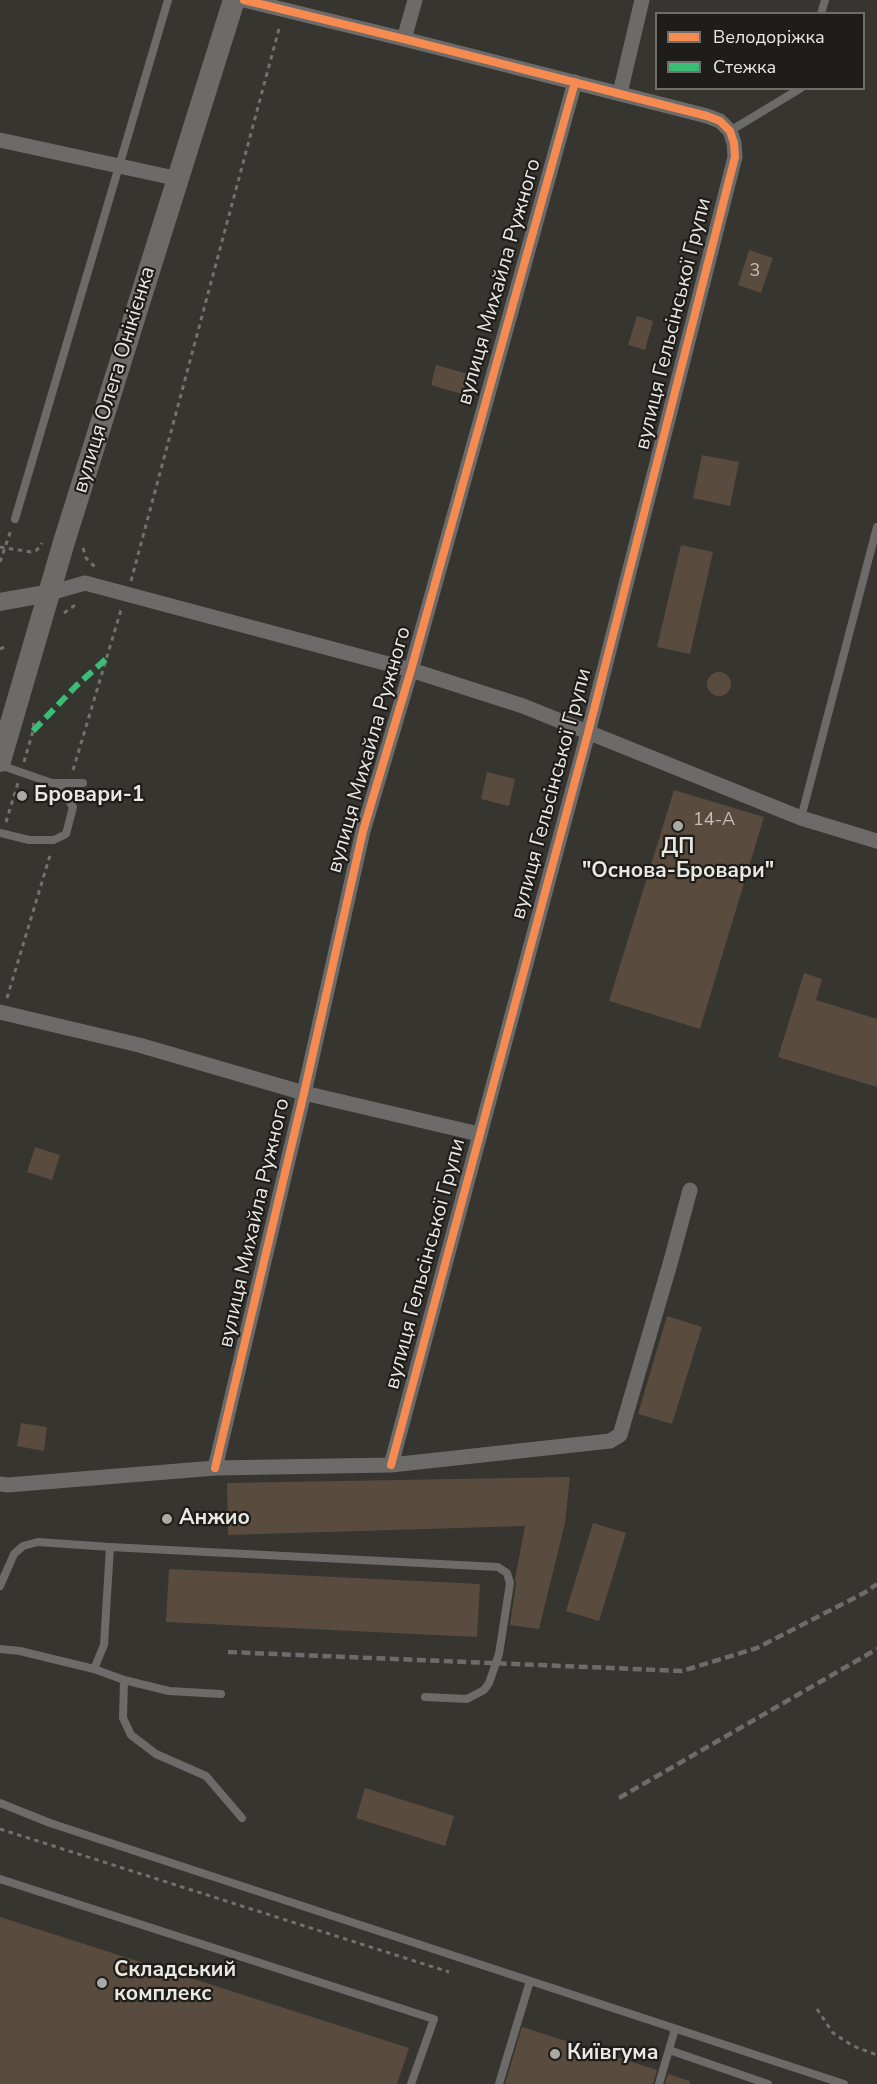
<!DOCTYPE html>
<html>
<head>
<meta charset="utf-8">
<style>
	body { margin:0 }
	#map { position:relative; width:877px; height:2084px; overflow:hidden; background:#363530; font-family:"Nunito Sans",sans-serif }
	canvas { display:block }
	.legend { position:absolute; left:655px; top:12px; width:210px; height:78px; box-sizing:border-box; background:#1e1d1a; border:2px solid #706e6a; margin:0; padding:8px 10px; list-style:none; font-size:18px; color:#eae8e3 }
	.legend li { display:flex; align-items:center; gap:12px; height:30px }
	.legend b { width:30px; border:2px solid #706e6a }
</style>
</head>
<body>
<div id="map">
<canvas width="877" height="2084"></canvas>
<ul class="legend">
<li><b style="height:8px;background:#f68b52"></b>Велодоріжка</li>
<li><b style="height:8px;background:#3abd76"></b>Стежка</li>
</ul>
</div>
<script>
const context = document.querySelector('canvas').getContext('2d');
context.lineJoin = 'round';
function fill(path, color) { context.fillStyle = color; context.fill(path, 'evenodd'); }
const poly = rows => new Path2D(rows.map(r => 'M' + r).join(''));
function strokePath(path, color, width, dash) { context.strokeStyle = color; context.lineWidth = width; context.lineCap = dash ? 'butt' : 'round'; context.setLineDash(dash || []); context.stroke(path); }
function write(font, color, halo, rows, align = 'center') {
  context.font = font + ' "Nunito Sans",sans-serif'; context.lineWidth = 4.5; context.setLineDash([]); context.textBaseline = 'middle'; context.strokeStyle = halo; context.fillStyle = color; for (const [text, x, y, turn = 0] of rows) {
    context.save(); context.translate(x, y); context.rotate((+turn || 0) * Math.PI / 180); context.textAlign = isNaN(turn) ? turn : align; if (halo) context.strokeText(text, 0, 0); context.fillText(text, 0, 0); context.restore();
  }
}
const building = poly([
	[749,250,773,258,761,293,738,285],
	[637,316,653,321,645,350,628,345],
	[436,365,468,374,462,394,431,385],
	[702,455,739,462,730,506,693,498],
	[681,545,713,552,690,654,657,647],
	'707 684a12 12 0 1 1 24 0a12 12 0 1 1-24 0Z',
	[487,772,515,779,509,806,481,799],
	[674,790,764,817,700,1029,609,1001],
	[804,973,822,979,816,1000,877,1019,877,1087,778,1057],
	[35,1147,60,1155,52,1180,27,1172],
	[667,1316,702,1327,672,1424,638,1414],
	[21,1423,47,1427,44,1451,17,1446],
	[570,1477,565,1523,539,1629,510,1625,516,1584,515,1579,525,1526,228,1535,227,1483],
	[593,1523,626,1533,599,1621,566,1611],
	[169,1569,480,1584,477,1637,166,1622],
	[365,1788,454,1816,445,1846,356,1818],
	[0,1917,409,2048,397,2084,0,2084],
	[522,2027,657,2070,653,2084,505,2084],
	[668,2074,690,2081,690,2084,665,2084]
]);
const path = poly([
	[0,547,31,552,37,550,42,543],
	[83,548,86,558,97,569],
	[0,562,11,530],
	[131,581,280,25],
	[64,613,78,603],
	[0,649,7,646],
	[24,762,33,731,34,719],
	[73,770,121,610],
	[6,822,18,783],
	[7,998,51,852],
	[0,1829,449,1972],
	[817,2009,833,2033,853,2046,877,2055]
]);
const service = poly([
	[821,14,825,0],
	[730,131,801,88],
	[15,519,168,0],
	[0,765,52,783,83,783],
	[801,818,877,527],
	[0,833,29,840,54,840,66,834,73,807,58,784],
	[0,1586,14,1554,23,1546,38,1542,110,1547,498,1567,507,1573,510,1583,499,1654,489,1683,484,1690,467,1699,425,1697],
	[0,1649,20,1651,94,1669,124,1680,169,1691,221,1694],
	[94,1669,104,1645,110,1547],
	[124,1680,123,1718,131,1735,156,1754,206,1776,242,1818],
	[0,1803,50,1823,844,2084],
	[0,1879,434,2019,411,2084],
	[669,2050,768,2084],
	[499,2084,530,1981],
	[659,2084,675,2029]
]);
const minor = poly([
	[244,0,404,39,707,116,720,121,730,131,734,143,735,157,588,733,391,1465],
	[404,39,415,0],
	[620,93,642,0],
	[0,140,179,179],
	[50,593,85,583,411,670,523,706,801,818,877,841],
	[0,1012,139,1045,304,1093,479,1134],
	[215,1468,304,1093,363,831,411,670,575,82],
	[0,1484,8,1485,215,1468,391,1465,610,1441,620,1435,670,1264,690,1190]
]);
const tertiary = poly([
	[0,602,50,593]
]);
const primary = poly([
	[0,761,64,542,234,0]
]);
const rail = poly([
	[228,1652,682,1671,757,1648,864,1593,877,1584],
	[619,1798,877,1649]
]);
const quiet = poly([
	[33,731,76,686,106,659]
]);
const cycleway = poly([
	[244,0,404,39,707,116,720,121,730,131,734,143,735,157,588,733,391,1465],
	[215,1468,304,1093,363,831,411,670,575,82]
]);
const markers = [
	[22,796,6,"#aba9a4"],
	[678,826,6,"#aba9a4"],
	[167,1519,6,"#aba9a4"],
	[102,1983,6,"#aba9a4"],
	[555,2054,6,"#aba9a4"]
];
const numberNames = [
	["3",755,272],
	["14-А",714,821]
];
const streetNames = [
	["вулиця Михайла Ружного",500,282,-74],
	["вулиця Гельсінської Групи",674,324,-76],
	["вулиця Олега Онікієнка",115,380,-73],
	["вулиця Михайла Ружного",370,750,-74],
	["вулиця Гельсінської Групи",552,794,-75],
	["вулиця Михайла Ружного",255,1223,-77],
	["вулиця Гельсінської Групи",426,1264,-75]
];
const poiNames = [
	["Бровари-1",34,796],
	["ДП",678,848,"center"],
	["\"Основа-Бровари\"",678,872,"center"],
	["Анжио",179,1519],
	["Складський",114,1971],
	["комплекс",114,1995],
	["Київгума",567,2054]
];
fill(building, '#5a4b3f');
strokePath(path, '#72716f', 3, [4.5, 4.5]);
strokePath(service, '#6c6b69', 8);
strokePath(minor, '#6c6b69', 15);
strokePath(tertiary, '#6c6b69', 18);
strokePath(primary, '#6c6b67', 22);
strokePath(rail, '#6d6c6a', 4.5, [9, 4.5]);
strokePath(quiet, '#3abd76', 6, [12, 6]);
strokePath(cycleway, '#f68b52', 8);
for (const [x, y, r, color] of markers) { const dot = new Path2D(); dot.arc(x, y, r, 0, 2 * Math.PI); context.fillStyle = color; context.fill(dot); strokePath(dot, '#1e1d1a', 2); }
write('18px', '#c6c1ba', null, numberNames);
write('21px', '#eae8e3', '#1e1d1a', streetNames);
write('bold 21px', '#eae8e3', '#1e1d1a', poiNames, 'left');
</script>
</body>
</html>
